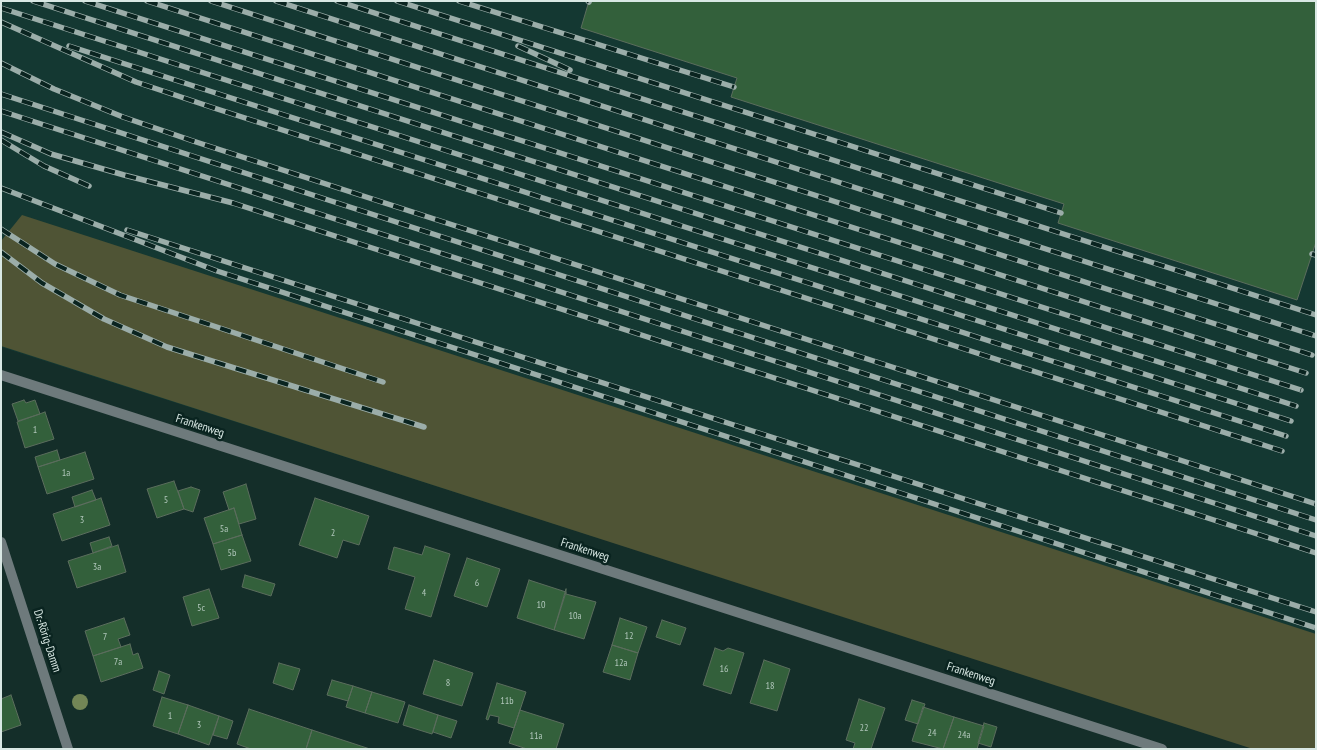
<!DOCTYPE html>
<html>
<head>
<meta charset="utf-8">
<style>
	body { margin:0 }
	#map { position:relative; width:1317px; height:750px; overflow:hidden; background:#142e29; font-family:"PT Sans Narrow",sans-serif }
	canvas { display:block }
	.frame { position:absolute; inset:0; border:2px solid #d9e8e4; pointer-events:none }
</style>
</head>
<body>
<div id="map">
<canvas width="1317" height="750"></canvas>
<div class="frame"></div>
</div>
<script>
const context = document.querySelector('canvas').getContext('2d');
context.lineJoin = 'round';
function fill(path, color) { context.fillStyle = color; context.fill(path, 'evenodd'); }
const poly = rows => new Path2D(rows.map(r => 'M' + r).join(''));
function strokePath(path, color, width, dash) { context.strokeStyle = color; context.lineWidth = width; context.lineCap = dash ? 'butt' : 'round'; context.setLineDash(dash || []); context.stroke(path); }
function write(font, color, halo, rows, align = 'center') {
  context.font = font + ' "PT Sans Narrow",sans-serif'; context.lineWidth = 5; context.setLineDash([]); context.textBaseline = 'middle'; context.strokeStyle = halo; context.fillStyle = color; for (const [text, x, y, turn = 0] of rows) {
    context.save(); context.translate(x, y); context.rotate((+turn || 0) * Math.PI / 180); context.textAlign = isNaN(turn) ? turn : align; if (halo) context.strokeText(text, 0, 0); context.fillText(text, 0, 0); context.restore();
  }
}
const built = poly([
	[1,1,1316,1,1316,749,1258,749,1,347]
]);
const green = poly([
	[22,215,1316,634,1316,749,1253,749,1,346,1,241]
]);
const building = poly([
	[1316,1,1316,242,1297,300,1058,223,1064,204,731,97,737,78,581,28,589,1,1316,1],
	[24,400,26,403,35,400,40,414,18,421,12,404,24,400],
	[45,412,54,439,25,448,17,422,45,412],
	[57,450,60,460,38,467,35,457,57,450],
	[85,452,94,479,47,494,38,467,85,452],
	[174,481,184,509,157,518,147,489,174,481],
	[246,484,256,519,239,524,234,508,229,510,223,492,246,484],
	[191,487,200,490,193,512,184,509,178,491,191,487],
	[92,490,96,500,75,507,72,497,92,490],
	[101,498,110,525,62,541,53,514,101,498],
	[315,498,369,516,359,545,343,540,337,558,299,545,315,498],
	[234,508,242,535,213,544,204,518,234,508],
	[242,535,251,561,221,570,213,544,242,535],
	[109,537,112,546,93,553,90,543,109,537],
	[118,545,126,572,77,588,68,561,118,545],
	[425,546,450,554,431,617,405,609,415,577,388,569,394,547,422,555,425,546],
	[467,558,500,569,487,607,454,596,467,558],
	[245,575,275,584,271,596,242,587,245,575],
	[529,580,566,592,554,630,517,618,529,580],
	[209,589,219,618,192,626,183,597,209,589],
	[566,589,566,594,596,602,584,639,554,630,566,589],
	[124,618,130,635,118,639,121,647,93,656,85,631,124,618],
	[620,618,647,627,638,653,612,645,620,618],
	[662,620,686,628,680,645,656,637,662,620],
	[130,644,133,655,138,653,143,668,101,682,93,656,130,644],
	[612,645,638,653,630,680,603,672,612,645],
	[715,648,723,651,728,648,744,653,731,694,703,685,715,648],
	[434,660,473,673,462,706,423,694,434,660],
	[764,660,790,669,777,711,750,703,764,660],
	[279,663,300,669,293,690,273,683,279,663],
	[159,671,170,675,164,694,153,690,159,671],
	[332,680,353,686,348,701,327,695,332,680],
	[497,683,526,692,514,728,498,723,499,717,490,715,488,720,486,719,497,683],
	[353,686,372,692,365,713,346,707,353,686],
	[372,692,405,702,398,723,365,713,372,692],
	[11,695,21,725,1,732,1,699,11,695],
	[162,697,188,705,178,734,153,726,162,697],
	[859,699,885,708,871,749,853,749,855,743,846,740,859,699],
	[912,700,925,704,918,724,905,720,912,700],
	[188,705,219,716,209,745,178,734,188,705],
	[409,705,438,715,432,734,403,725,409,705],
	[923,707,954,717,943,749,912,741,923,707],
	[249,709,312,730,306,749,251,749,237,744,249,709],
	[520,710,564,724,556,749,527,749,509,743,520,710],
	[438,715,457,721,451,738,433,732,438,715],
	[219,716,233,721,227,739,213,735,219,716],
	[954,717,984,726,977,749,943,749,954,717],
	[984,723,997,727,991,747,978,743,984,723],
	[312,730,370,749,306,749,312,730]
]);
const minor = poly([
	[1,375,1162,749]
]);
const tertiary = poly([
	[1,542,68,749]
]);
const rail = poly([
	[33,1,1296,406],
	[85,1,1301,390],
	[147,1,1306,373],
	[211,1,1312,355],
	[276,1,1316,336],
	[337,1,1316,315],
	[397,1,1061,213],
	[459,1,734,87],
	[588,1,589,2],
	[1,8,1291,421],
	[1,22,136,82,214,108,1282,451],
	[69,46,1286,436],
	[518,46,570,70],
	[1,63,54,89,123,117,193,141,1316,504],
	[1,94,1316,520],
	[1,111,1316,536],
	[1,132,51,154,124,175,233,203,1316,553],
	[1,140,44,166,89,186],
	[1,188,217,271,1316,628],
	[1,229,55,264,120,295,383,382],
	[127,230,1316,612],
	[1,252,42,283,104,319,167,347,424,427],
	[1312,254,1316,255]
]);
const trees = [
	[80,702]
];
const numberNames = [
	["1",35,430],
	["1a",66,473],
	["5",166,500],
	["3",82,520],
	["5a",224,529],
	["2",333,533],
	["5b",232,553],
	["3a",97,567],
	["6",477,583],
	["4",424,593],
	["10",541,605],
	["5c",201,608],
	["10a",575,616],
	["12",629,636],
	["7",105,637],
	["7a",118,662],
	["12a",621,663],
	["16",724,669],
	["8",448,683],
	["18",770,686],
	["11b",507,701],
	["1",170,716],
	["3",199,725],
	["22",864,728],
	["24",932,733],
	["24a",964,735],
	["11a",536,736]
];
const streetNames = [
	["Frankenweg",200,426,18],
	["Frankenweg",585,550,18],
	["Dr.-Rörig-Damm",47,641,72],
	["Frankenweg",971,674,18]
];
fill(built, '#143832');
fill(green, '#4f5435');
fill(building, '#33603b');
strokePath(building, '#5b6d5d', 1);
strokePath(minor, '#6e7a7c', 10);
strokePath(tertiary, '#6e7a7c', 10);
strokePath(rail, '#9bada9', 5.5);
strokePath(rail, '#0a2420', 4, [11]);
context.fillStyle = '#738656';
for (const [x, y] of trees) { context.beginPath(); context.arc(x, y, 8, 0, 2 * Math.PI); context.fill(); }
write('10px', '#b0c6ba', null, numberNames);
write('12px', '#d9e8e4', '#0a2420', streetNames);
</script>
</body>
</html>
